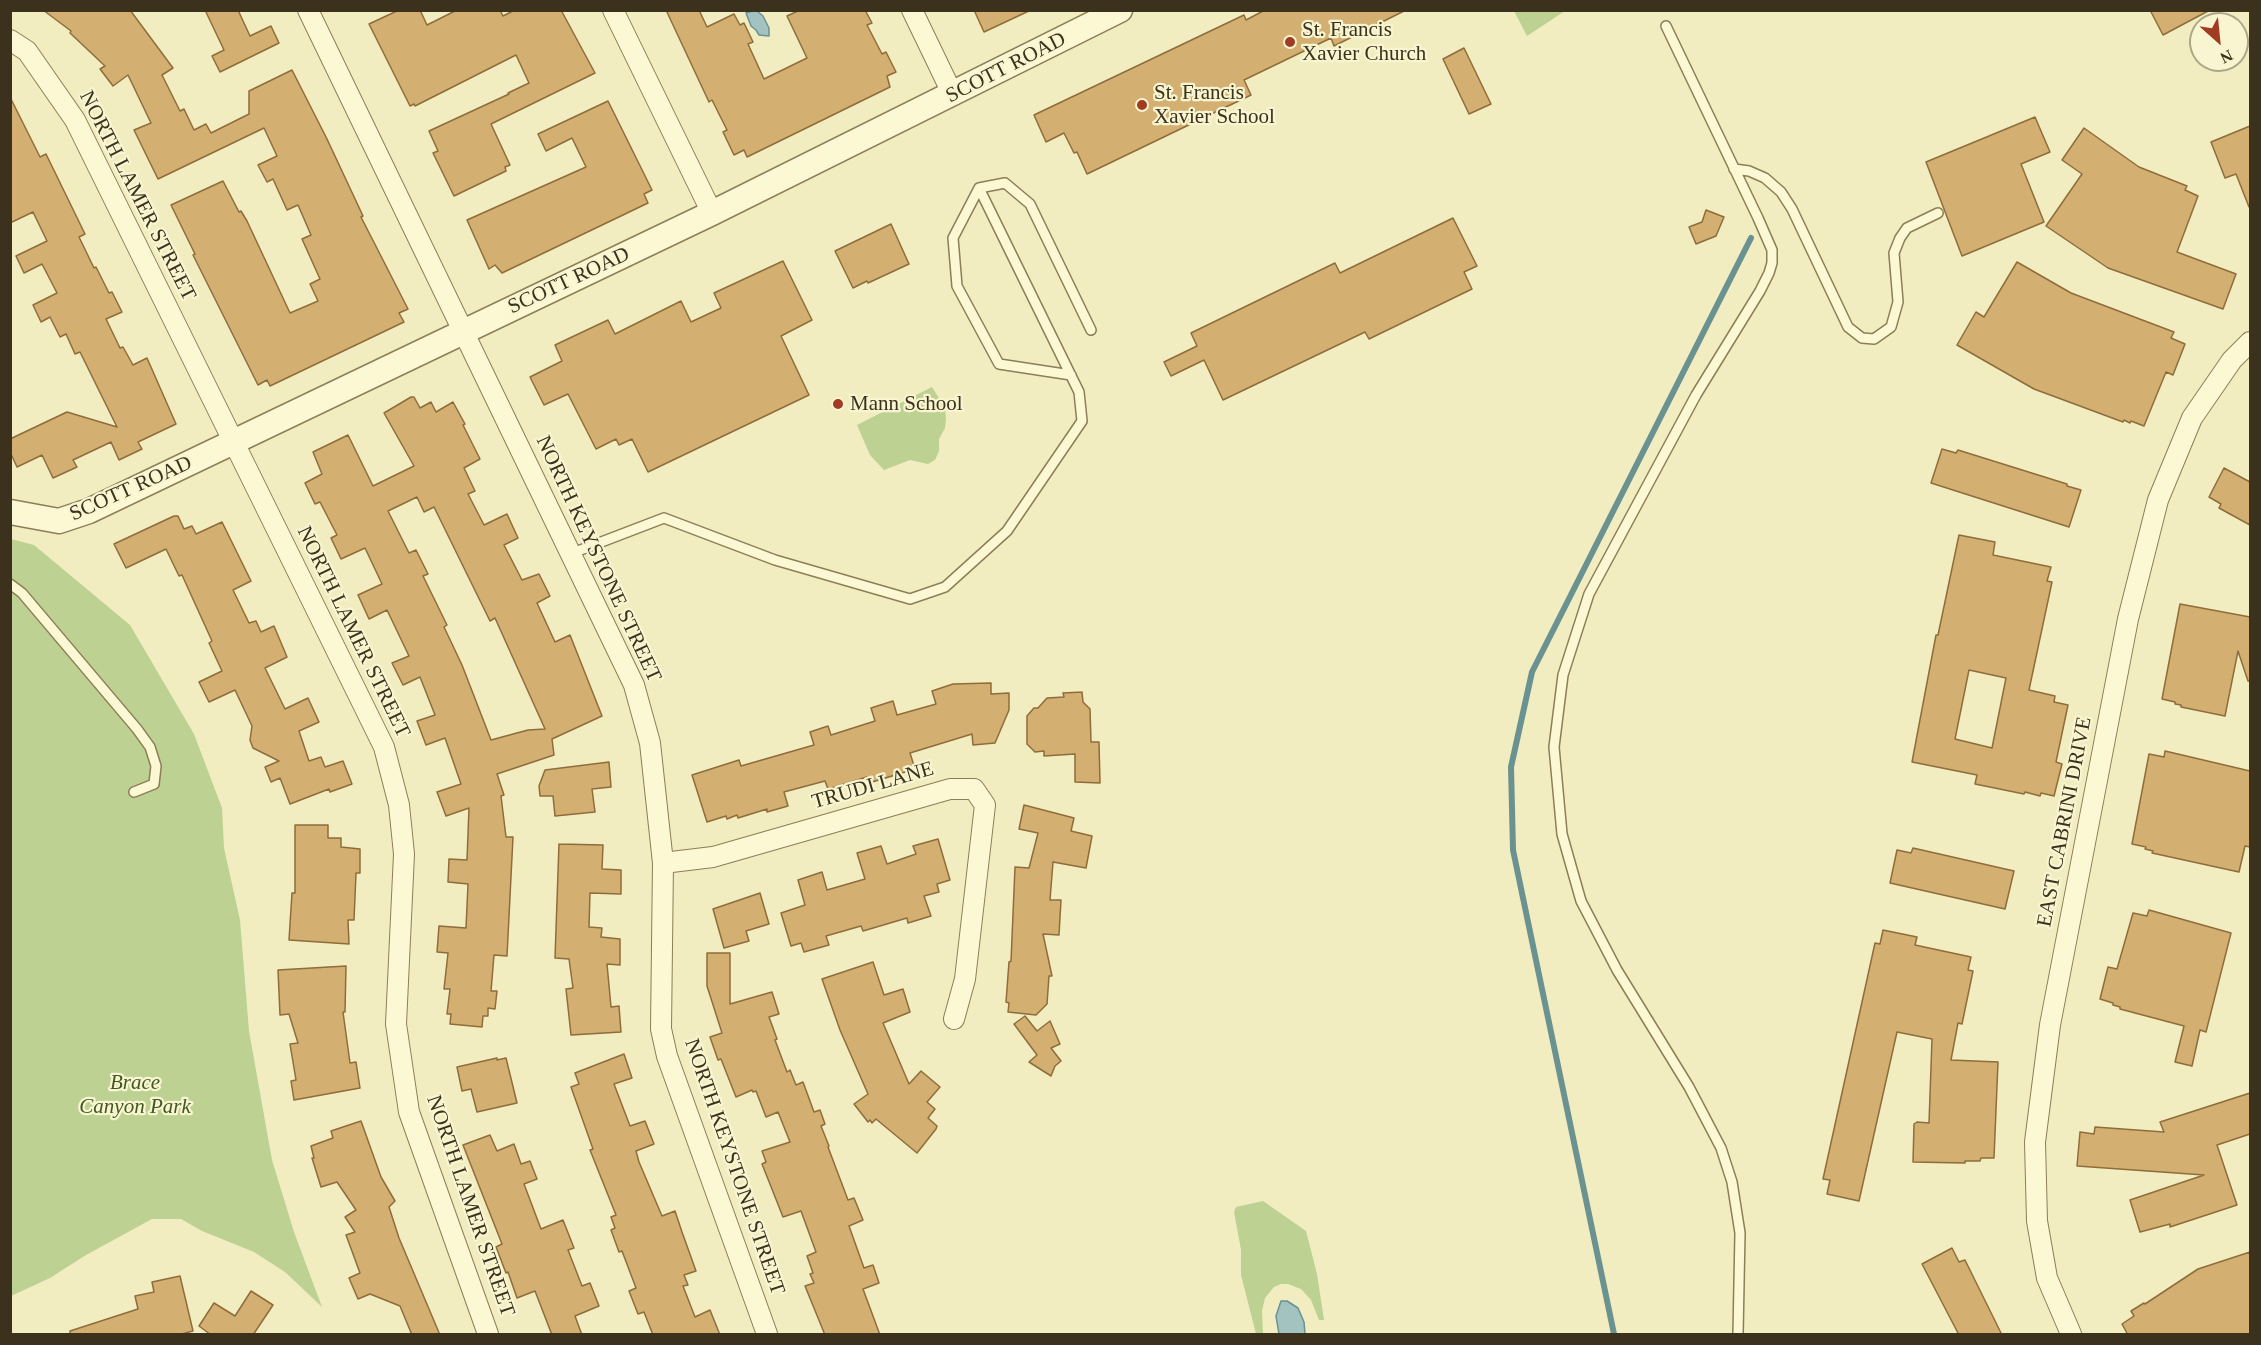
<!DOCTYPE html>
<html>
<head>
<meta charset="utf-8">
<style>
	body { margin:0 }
	#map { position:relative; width:2261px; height:1345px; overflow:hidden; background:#f2edc0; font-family:Georgia,serif }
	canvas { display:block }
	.frame { position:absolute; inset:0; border:12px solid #3b311c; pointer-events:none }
	.north { position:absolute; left:2189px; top:12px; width:60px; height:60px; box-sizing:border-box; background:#f8f5d0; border:2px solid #aca788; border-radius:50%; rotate:153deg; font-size:16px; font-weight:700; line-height:24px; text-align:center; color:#3b311c }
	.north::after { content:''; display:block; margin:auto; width:21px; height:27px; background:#a13b21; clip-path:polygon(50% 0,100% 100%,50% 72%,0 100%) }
</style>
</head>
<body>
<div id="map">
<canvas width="2261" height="1345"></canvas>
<div class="frame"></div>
<div class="north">N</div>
</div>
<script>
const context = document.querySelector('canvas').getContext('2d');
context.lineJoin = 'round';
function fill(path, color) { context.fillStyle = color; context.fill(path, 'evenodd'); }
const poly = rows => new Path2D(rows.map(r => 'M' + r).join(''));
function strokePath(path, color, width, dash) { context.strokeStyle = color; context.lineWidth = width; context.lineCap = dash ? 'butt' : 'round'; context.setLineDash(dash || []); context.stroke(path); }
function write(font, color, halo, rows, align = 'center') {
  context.font = font + ' Georgia,serif'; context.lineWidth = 4.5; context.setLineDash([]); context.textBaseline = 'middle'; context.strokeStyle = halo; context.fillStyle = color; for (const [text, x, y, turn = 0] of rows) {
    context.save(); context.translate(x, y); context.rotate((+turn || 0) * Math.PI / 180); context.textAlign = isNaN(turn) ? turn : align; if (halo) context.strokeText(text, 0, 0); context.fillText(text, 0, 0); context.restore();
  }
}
const green = poly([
	[1514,11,1565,11,1527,36],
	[932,387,945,408,946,419,945,428,939,439,939,451,935,460,928,464,910,460,884,470,870,455,857,425],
	[11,539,34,545,130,625,194,734,222,808,224,848,240,920,249,1031,272,1160,294,1232,322,1307,285,1272,254,1252,202,1231,181,1219,152,1219,86,1255,50,1278,11,1296],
	[1263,1201,1306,1231,1317,1274,1324,1320,1319,1320,1311,1300,1301,1289,1288,1284,1281,1284,1274,1287,1265,1298,1262,1311,1263,1334,1256,1334,1241,1275,1241,1250,1234,1212,1236,1207]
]);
const water = poly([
	[752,11,757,11,763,16,769,28,769,36,759,35,756,30,751,26,746,13,752,11],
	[1281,1301,1287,1301,1298,1308,1304,1322,1305,1334,1279,1334,1276,1316,1281,1301]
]);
const stream = poly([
	[1614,1334,1513,850,1511,767,1532,672,1751,238]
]);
const building = poly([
	[43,10,130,10,173,68,162,75,180,111,184,109,194,130,206,124,211,133,249,114,249,91,292,70,327,139,363,216,361,217,408,309,399,313,404,322,270,386,267,380,258,385,193,255,195,254,171,205,223,181,239,212,241,211,247,221,290,313,318,301,310,284,320,279,302,239,311,235,298,205,287,210,273,179,267,182,258,165,277,156,264,128,158,179,134,130,151,123,128,75,113,86,100,69,105,66,70,33,71,31,43,10],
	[205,10,238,10,250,36,271,26,279,43,220,72,212,56,224,50,205,10],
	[399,10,420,10,427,25,457,10,500,10,503,16,515,10,561,10,595,73,491,124,510,165,505,167,506,171,454,196,433,153,438,151,429,131,509,94,508,93,529,83,516,55,415,106,414,104,410,106,369,24,399,10],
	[666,10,699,10,707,27,734,14,740,25,744,23,753,42,748,44,764,79,807,58,787,16,800,10,865,10,872,23,867,25,882,54,886,52,896,72,887,76,890,87,747,157,744,150,734,155,723,132,727,130,712,100,709,102,666,10],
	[974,10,1031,10,984,32,974,10],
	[1265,10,1406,10,1334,46,1331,38,1244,80,1251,95,1087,174,1077,152,1074,153,1064,133,1046,142,1034,115,1244,15,1246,20,1265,10],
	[2150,10,2210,10,2163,35,2150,10],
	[1464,48,1491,104,1469,114,1443,59,1464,48],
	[10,97,40,157,46,154,85,234,79,237,94,268,96,267,109,293,112,292,122,312,106,319,120,348,123,347,133,365,147,358,176,424,138,442,142,449,119,460,111,442,73,460,77,467,53,478,42,455,17,467,10,452,10,439,67,412,117,427,80,352,75,354,66,334,60,337,50,317,41,322,33,305,57,293,42,264,24,273,16,256,47,241,33,212,10,223,10,97],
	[608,101,652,190,644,194,648,203,502,273,495,265,489,269,467,220,586,167,572,138,546,151,538,134,608,101],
	[2035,117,2050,152,2021,164,2044,222,1962,256,1926,162,2035,117],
	[2250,126,2250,207,2249,207,2236,174,2225,178,2211,142,2250,126],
	[2084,128,2139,167,2187,186,2185,190,2198,196,2177,252,2236,274,2223,309,2108,268,2046,226,2082,174,2062,160,2084,128],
	[1706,210,1724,217,1716,236,1696,244,1689,227,1702,222,1706,210],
	[1453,218,1477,266,1464,272,1472,289,1369,339,1365,332,1223,400,1204,360,1171,376,1164,362,1197,346,1191,333,1335,263,1340,273,1453,218],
	[891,224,909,264,868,283,867,281,853,288,835,251,891,224],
	[783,261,812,320,781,336,809,395,648,472,632,439,619,445,616,439,596,449,568,394,544,405,530,377,562,361,555,345,608,320,615,334,681,301,691,322,721,308,714,293,783,261],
	[2017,262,2071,293,2174,332,2171,338,2185,344,2173,375,2166,372,2144,426,2131,421,2130,423,2124,420,2123,422,2034,389,1957,345,1976,312,1984,317,2017,262],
	[411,397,414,397,420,408,431,402,436,412,453,402,465,424,463,425,480,459,464,468,475,491,468,494,484,525,507,514,518,538,504,545,522,580,539,574,550,596,537,603,555,642,570,635,602,716,552,739,554,755,497,774,504,795,501,796,506,837,513,837,507,956,494,955,491,991,497,991,495,1009,488,1008,488,1016,483,1016,482,1027,450,1024,451,1014,447,1014,450,989,444,989,448,953,437,952,439,926,466,928,468,884,448,882,449,859,467,860,469,808,446,816,437,792,461,784,445,738,426,745,417,721,435,715,420,677,403,685,392,663,409,656,387,610,369,619,358,595,382,584,365,548,341,559,331,538,337,535,320,502,315,504,305,483,322,474,313,452,348,435,373,486,414,466,384,413,411,397],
	[417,497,424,512,434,507,490,621,495,618,545,729,528,730,491,740,462,665,444,627,447,625,423,576,428,574,416,550,409,553,388,511,417,497],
	[1942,449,1956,453,1958,450,2067,484,2067,486,2081,490,2069,527,1931,483,1942,449],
	[2224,468,2250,482,2250,525,2219,508,2221,504,2209,497,2224,468],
	[174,516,178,516,184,529,192,526,196,534,222,522,251,581,233,590,249,623,256,621,261,632,274,626,287,657,265,668,285,709,308,698,319,722,299,731,309,761,321,757,325,767,343,761,352,784,330,792,329,789,290,804,280,778,271,782,265,767,279,761,253,748,250,740,252,726,235,690,209,702,199,682,222,671,209,643,212,641,182,575,179,576,166,549,126,568,114,544,174,516],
	[1959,535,1995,542,1993,555,2051,567,2047,581,2052,582,2029,690,2055,696,2054,702,2068,705,2056,762,2062,764,2054,796,2041,793,2040,796,2025,792,2024,794,1975,784,1977,775,1912,762,1936,635,1938,635,1959,535],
	[1969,670,2006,678,1992,748,1955,739,1969,670],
	[2180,604,2250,617,2250,681,2248,681,2238,651,2225,716,2181,707,2181,705,2175,704,2175,702,2162,699,2180,604],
	[991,683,991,694,1009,693,1009,710,995,743,973,745,972,734,910,753,915,769,869,783,867,777,828,789,825,781,784,792,788,806,767,812,767,809,738,818,737,815,727,819,726,816,707,822,692,775,739,760,741,766,814,745,810,732,828,726,831,735,875,721,871,708,893,701,897,715,936,704,932,691,953,684,991,683],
	[1082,692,1083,702,1090,709,1091,742,1099,742,1100,783,1075,782,1075,754,1044,756,1044,751,1035,752,1027,744,1027,716,1034,708,1038,708,1047,698,1064,697,1063,693,1082,692],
	[2165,751,2250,771,2250,847,2245,846,2239,872,2152,853,2153,851,2145,849,2146,847,2132,844,2149,754,2164,757,2165,751],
	[609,762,611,787,592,789,595,812,555,816,553,796,540,796,539,786,545,770,609,762],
	[1024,805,1074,818,1071,831,1092,836,1086,868,1053,862,1050,900,1061,900,1059,935,1043,934,1052,976,1049,976,1047,1004,1036,1015,1008,1012,1009,1003,1006,1002,1009,962,1011,961,1015,867,1029,868,1038,833,1019,829,1024,805],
	[295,825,328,825,328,838,341,838,341,847,360,849,360,873,356,873,354,920,348,920,349,944,289,940,292,893,295,893,295,825],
	[938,839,950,880,937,884,939,892,924,896,931,916,908,923,907,918,863,931,861,926,826,936,829,945,804,952,801,943,791,946,781,913,805,905,798,880,822,872,827,890,865,879,857,853,881,846,887,864,916,854,913,846,938,839],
	[559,844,603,845,602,869,621,870,621,894,590,893,589,927,602,928,601,937,620,939,620,965,607,964,611,1007,619,1006,621,1032,571,1035,566,989,573,988,569,959,555,958,559,844],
	[1913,848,2014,871,2005,909,1890,883,1897,850,1911,853,1913,848],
	[760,893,769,924,746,931,749,941,724,948,713,909,760,893],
	[2149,910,2231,933,2206,1032,2200,1030,2192,1066,2175,1062,2184,1026,2120,1009,2120,1007,2113,1005,2113,1003,2100,999,2108,967,2117,969,2133,913,2147,916,2149,910],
	[1883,930,1917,937,1915,945,1971,957,1968,970,1973,971,1962,1024,1958,1023,1951,1060,1998,1062,1994,1158,1981,1158,1980,1161,1965,1161,1965,1163,1913,1162,1914,1124,1917,1122,1929,1123,1932,1039,1897,1032,1859,1201,1827,1194,1830,1180,1823,1179,1875,943,1880,944,1883,930],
	[707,953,730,953,730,1004,772,992,779,1014,769,1017,777,1039,775,1040,787,1072,790,1070,796,1085,803,1082,814,1112,820,1110,825,1124,821,1126,829,1146,828,1147,848,1200,854,1198,863,1220,849,1226,864,1268,873,1265,879,1283,863,1289,880,1335,825,1335,805,1286,814,1283,810,1274,813,1273,807,1256,816,1252,801,1211,783,1217,762,1164,766,1162,762,1151,790,1142,778,1112,766,1117,756,1091,753,1092,752,1090,736,1097,721,1059,718,1060,710,1037,722,1033,707,986,707,953],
	[873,962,884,995,903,989,910,1012,883,1023,909,1084,921,1071,940,1087,927,1102,935,1109,928,1118,937,1126,936,1129,917,1153,876,1119,872,1123,870,1120,868,1122,854,1104,868,1094,840,1030,822,979,873,962],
	[346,966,345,1012,343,1012,350,1063,356,1062,360,1088,294,1100,291,1081,296,1080,290,1044,298,1043,289,1014,280,1015,278,970,346,966],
	[1025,1016,1037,1031,1050,1021,1060,1044,1051,1048,1061,1061,1055,1066,1051,1076,1029,1062,1037,1055,1014,1024,1025,1016],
	[624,1054,632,1078,614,1084,630,1126,645,1121,654,1144,636,1151,639,1162,662,1216,675,1211,682,1232,696,1271,684,1275,688,1285,683,1286,695,1317,710,1310,720,1335,653,1335,644,1312,638,1314,629,1291,636,1288,622,1251,619,1252,611,1230,615,1228,611,1217,616,1215,590,1150,593,1149,571,1087,579,1084,575,1073,624,1054],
	[497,1058,497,1060,506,1058,517,1103,477,1112,471,1089,462,1091,457,1067,497,1058],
	[2250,1093,2250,1134,2217,1145,2237,1205,2170,1227,2170,1224,2140,1232,2130,1200,2204,1175,2077,1166,2080,1132,2094,1134,2095,1127,2164,1132,2160,1122,2250,1093],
	[361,1121,381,1177,395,1201,389,1207,399,1238,440,1335,412,1335,400,1306,370,1294,358,1299,349,1278,360,1273,346,1235,355,1232,345,1217,356,1210,337,1182,321,1187,312,1158,314,1158,311,1146,333,1138,331,1131,361,1121],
	[490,1135,497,1151,514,1144,521,1164,530,1161,537,1179,524,1184,541,1229,563,1220,574,1248,568,1250,582,1286,590,1283,599,1306,575,1316,582,1335,552,1335,535,1291,517,1298,508,1272,506,1273,496,1247,502,1244,463,1145,490,1135],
	[1952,1248,1959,1262,1965,1260,2002,1335,1959,1335,1922,1264,1952,1248],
	[2250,1252,2250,1335,2128,1335,2122,1324,2134,1316,2131,1311,2144,1303,2145,1304,2198,1269,2250,1252],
	[180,1276,193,1331,178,1335,70,1335,70,1331,138,1309,135,1296,154,1292,152,1282,180,1276],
	[251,1291,273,1305,253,1335,211,1335,199,1326,214,1303,235,1316,251,1291]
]);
const service = poly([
	[1666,26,1758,218,1772,250,1772,263,1769,273,1760,291,1696,395,1589,594,1563,675,1554,747,1562,834,1581,901,1617,970,1689,1087,1721,1148,1732,1182,1740,1233,1738,1334],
	[1734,169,1749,171,1765,178,1781,192,1792,209,1848,327,1862,338,1874,339,1891,327,1898,302,1894,253,1900,238,1907,228,1938,213],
	[979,188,953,238,957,286,999,364,1071,375],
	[979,188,1005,183,1030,204,1091,330],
	[570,554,664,518,775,560,910,599,945,587,1007,531,1082,421,1079,392,979,188],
	[10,584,22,593,137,729,150,747,156,766,154,784,134,792]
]);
const minor = poly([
	[308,10,634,685,650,743,663,863,661,1029,667,1056,767,1334],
	[613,10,712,213],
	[912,10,953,95],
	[10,40,27,51,75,120,384,747,399,805,404,854,396,1024,409,1112,488,1334],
	[663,863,713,857,950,789,974,789,985,805,965,979,954,1019],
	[2071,1334,2047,1278,2037,1221,2035,1142,2050,1025,2128,619,2158,500,2192,418,2232,360,2250,342]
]);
const tertiary = poly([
	[10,512,59,521,89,511,712,213,1120,10]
]);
const markers = [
	[1290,42,6,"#a13b21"],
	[1142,105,6,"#a13b21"],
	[838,404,6,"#a13b21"]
];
const poiNames = [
	["St. Francis",1302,30],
	["Xavier Church",1302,54],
	["St. Francis",1154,93],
	["Xavier School",1154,117],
	["Mann School",850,404]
];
const streetNames = [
	["SCOTT ROAD",1006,68,-27],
	["NORTH LAMER STREET",137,196,63],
	["SCOTT ROAD",569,281,-25],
	["SCOTT ROAD",131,489,-24],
	["NORTH KEYSTONE STREET",598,559,65],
	["NORTH LAMER STREET",353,632,64],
	["TRUDI LANE",873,786,-16],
	["EAST CABRINI DRIVE",2065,822,-79],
	["NORTH KEYSTONE STREET",734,1167,71],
	["NORTH LAMER STREET",470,1206,71]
];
const parkNames = [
	["Brace",135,1083],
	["Canyon Park",135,1107]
];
fill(green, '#bdd193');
fill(water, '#a3c3c1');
strokePath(water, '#699291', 1.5);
strokePath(stream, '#699291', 6);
fill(building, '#d3af72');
strokePath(building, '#8e6d3a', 1.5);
strokePath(service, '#8c7e56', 12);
strokePath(minor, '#8c7e56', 22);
strokePath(tertiary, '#8c7e56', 27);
strokePath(service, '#fcf8d4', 9);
strokePath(minor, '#fcf8d4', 20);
strokePath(tertiary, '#fcf8d4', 24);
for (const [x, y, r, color] of markers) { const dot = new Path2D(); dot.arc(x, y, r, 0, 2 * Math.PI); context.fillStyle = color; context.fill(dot); strokePath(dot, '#f8f5d0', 2); }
write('21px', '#3b311c', '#f8f5d0', poiNames, 'left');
write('21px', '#3b311c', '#f8f5d0', streetNames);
write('italic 21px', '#3f5921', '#f8f5d0', parkNames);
</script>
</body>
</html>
